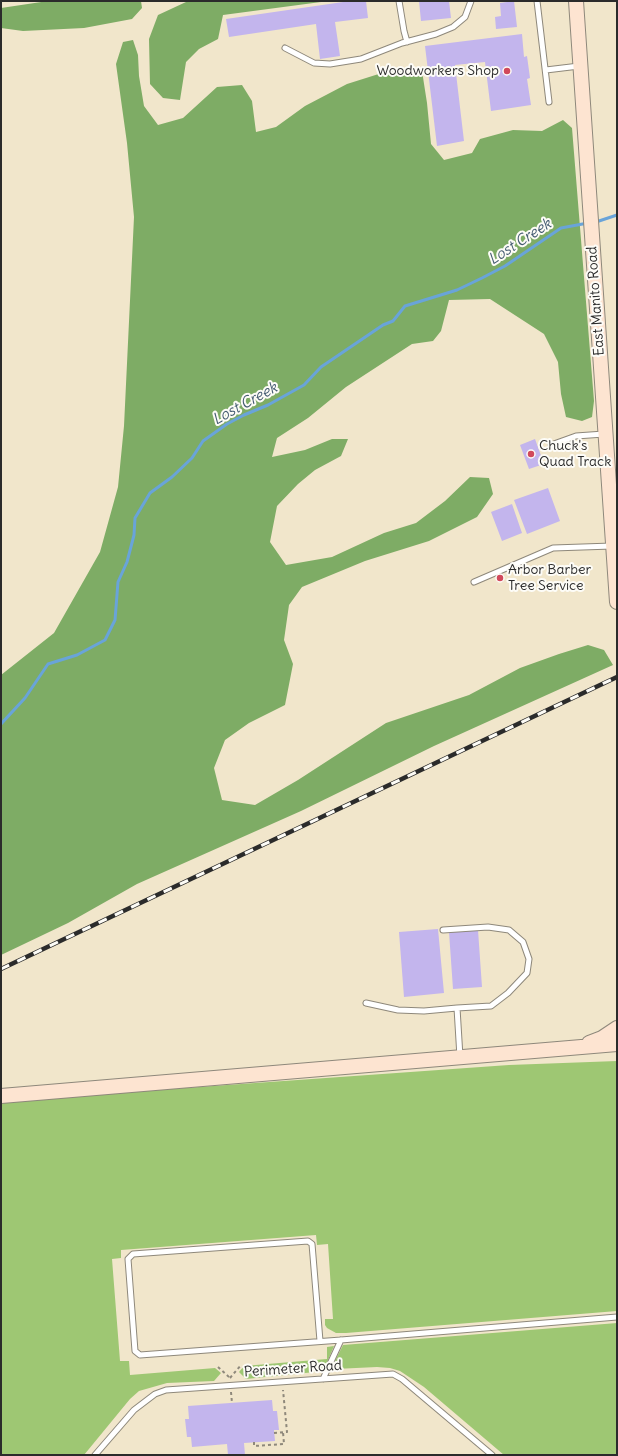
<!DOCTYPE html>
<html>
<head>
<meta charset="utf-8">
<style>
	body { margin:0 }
	#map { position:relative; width:618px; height:1456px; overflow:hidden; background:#f1e6cb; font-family:Delius,sans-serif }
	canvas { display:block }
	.frame { position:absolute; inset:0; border:2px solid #2b2b2b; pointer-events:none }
</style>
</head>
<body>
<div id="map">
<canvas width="618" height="1456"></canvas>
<div class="frame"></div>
</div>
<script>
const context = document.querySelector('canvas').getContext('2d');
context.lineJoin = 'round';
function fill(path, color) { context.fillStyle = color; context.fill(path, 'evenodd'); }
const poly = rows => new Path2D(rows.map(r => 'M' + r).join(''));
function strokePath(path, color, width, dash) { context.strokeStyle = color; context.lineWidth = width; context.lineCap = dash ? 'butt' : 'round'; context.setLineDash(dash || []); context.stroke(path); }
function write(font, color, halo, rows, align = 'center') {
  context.font = font + ' Delius,sans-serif'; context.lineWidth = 4; context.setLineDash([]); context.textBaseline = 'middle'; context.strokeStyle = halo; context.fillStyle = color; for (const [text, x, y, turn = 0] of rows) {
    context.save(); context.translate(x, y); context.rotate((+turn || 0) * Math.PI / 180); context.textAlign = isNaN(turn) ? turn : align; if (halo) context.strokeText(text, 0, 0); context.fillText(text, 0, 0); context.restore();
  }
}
const green = poly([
	[617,1061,617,1311,346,1333,336,1333,327,1328,325,1325,325,1319,333,1319,328,1244,317,1245,316,1235,121,1250,121,1258,112,1259,120,1361,129,1361,130,1375,215,1368,221,1373,214,1381,167,1383,139,1391,130,1399,84,1455,1,1455,1,1103,30,1099,509,1065],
	[617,1323,617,1455,504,1455,424,1387,400,1371,390,1368,377,1367,335,1369,332,1367,343,1345],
	[334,1346,325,1367,320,1371,315,1372,246,1379,239,1372,244,1366,327,1359,327,1347]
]);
const forest = poly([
	[48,1,141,1,142,8,132,19,84,28,23,31,1,28,1,8],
	[196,1,321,1,321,2,223,15,218,39,199,49,186,62,180,100,163,98,150,84,149,39,158,15,186,2],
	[133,40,138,55,139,76,144,106,158,125,183,118,217,87,242,85,252,101,256,132,276,127,305,106,347,84,385,72,422,71,427,103,431,144,444,160,472,153,480,139,513,130,542,131,563,120,572,128,594,401,592,417,582,421,566,417,561,394,558,362,544,334,490,299,449,300,441,331,433,341,412,344,346,387,308,418,277,438,272,457,305,450,332,439,348,439,341,456,315,470,298,484,277,506,270,542,286,565,332,557,384,533,416,523,445,501,470,477,489,478,493,494,477,517,429,541,365,561,302,587,289,605,284,640,293,664,285,705,249,723,225,740,214,768,222,800,255,805,298,780,386,723,469,695,520,668,559,654,588,645,604,650,613,665,434,746,301,811,137,884,68,923,1,955,1,675,54,633,100,552,118,487,124,426,134,217,127,143,116,64,123,42]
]);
const stream = poly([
	[596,222,617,215],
	[1,724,25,698,48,664,77,655,105,640,115,620,118,582,127,562,134,535,135,518,150,493,172,477,192,458,203,441,227,424,244,415,268,405,304,385,321,367,383,325,393,321,405,306,457,290,482,278,505,266,561,228,588,223]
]);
const building = poly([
	[343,1,366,1,368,18,335,22,340,56,320,59,316,24,229,37,226,19,343,2],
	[419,1,449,1,451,18,421,21],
	[514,1,517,27,496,29,495,17,501,16,500,3],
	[522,34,524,57,527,56,530,78,527,79,531,105,491,111,485,62,455,65,464,141,437,146,425,46],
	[535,439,544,464,529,469,520,445],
	[548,488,560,521,527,534,514,500],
	[512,504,522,533,502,541,491,512],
	[438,929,444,993,404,997,399,932],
	[478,930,482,987,453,989,449,932],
	[272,1400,273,1411,277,1411,279,1430,274,1430,275,1441,244,1443,245,1455,228,1455,227,1444,192,1447,191,1437,187,1437,185,1419,189,1419,188,1406]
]);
const path = poly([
	[218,1367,230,1378],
	[230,1378,241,1365],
	[231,1392,232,1403],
	[274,1433,287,1432,283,1390],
	[254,1442,254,1446,284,1444,283,1432]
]);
const lane = poly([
	[399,1,404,31,407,42],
	[537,1,549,102],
	[285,48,314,63,330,64,361,59,402,43,436,34,453,27,465,17,471,1],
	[546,70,579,66],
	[551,445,576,436,604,434],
	[474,582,553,548,612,546],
	[443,930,488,927,509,930,523,942,529,959,527,973,508,993,491,1006,457,1008,460,1057],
	[366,1003,398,1010,424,1011,457,1008],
	[320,1341,312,1244,308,1241,133,1254,128,1259,135,1351,140,1355,341,1340,617,1317],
	[323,1379,341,1340],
	[95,1455,134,1410,155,1394,166,1390,393,1374,402,1379,492,1455]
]);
const secondary = poly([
	[576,1,617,602],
	[589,1043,602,1038,617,1028],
	[1,1096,617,1044]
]);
const rail = poly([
	[1,969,617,677]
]);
const markers = [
	[507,71,4,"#d1495b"],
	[531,454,4,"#d1495b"],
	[500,578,4,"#d1495b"]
];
const poiNames = [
	["Woodworkers Shop",499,71,"right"],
	["Chuck's",539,446],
	["Quad Track",539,462],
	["Arbor Barber",508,570],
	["Tree Service",508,586]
];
const streetNames = [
	["East Manito Road",596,301,-94],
	["Perimeter Road",293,1369,-4]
];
const waterNames = [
	["Lost Creek",520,242,-33],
	["Lost Creek",245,404,-29]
];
fill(green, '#9ec773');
fill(forest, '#7eac65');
strokePath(stream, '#69a4d9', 3);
fill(building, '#c3b5ed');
strokePath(lane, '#8e887b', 7);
strokePath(secondary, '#8e887b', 16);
strokePath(path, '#8e887b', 2, [3, 3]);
strokePath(lane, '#fff', 5);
strokePath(secondary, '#fde4d1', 14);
strokePath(rail, '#2b2b2b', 4.5);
strokePath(rail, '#fdfcf7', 3, [9]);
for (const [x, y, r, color] of markers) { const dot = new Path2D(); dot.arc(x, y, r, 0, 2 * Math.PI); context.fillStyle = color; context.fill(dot); strokePath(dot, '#fdfcf7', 1.5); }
write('14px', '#2b2b2b', '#fdfcf7', poiNames, 'left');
write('14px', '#2b2b2b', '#fdfcf7', streetNames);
write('italic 15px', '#445b71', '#fdfcf7', waterNames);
</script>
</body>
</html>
